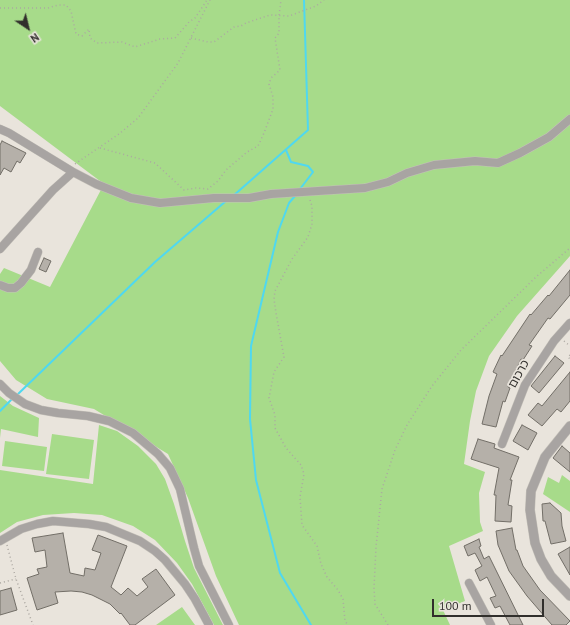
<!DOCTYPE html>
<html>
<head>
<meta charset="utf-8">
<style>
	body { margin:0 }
	#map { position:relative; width:570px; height:625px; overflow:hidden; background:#e9e4dc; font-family:"PT Sans",sans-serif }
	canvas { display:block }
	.north { position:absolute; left:8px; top:8px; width:40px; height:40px; -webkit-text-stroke:3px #e9e4dc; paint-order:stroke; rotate:145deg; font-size:11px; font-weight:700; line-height:16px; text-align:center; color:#312f2c }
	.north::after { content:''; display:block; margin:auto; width:14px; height:18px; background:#312f2c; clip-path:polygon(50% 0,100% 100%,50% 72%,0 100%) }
	.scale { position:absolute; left:432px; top:599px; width:112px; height:18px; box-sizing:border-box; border:2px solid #312f2c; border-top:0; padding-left:5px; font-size:12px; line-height:14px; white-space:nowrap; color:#312f2c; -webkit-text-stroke:3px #e9e4dc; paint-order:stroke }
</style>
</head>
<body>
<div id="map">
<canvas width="570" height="625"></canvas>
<div class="north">N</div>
<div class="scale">100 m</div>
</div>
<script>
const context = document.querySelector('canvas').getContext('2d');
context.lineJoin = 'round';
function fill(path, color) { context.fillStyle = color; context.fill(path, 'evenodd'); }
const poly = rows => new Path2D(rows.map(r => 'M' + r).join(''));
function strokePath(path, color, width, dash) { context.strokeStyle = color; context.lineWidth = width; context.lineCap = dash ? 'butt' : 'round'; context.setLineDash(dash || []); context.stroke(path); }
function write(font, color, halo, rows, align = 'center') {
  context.font = font + ' "PT Sans","Noto Sans Hebrew",sans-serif'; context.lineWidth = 3.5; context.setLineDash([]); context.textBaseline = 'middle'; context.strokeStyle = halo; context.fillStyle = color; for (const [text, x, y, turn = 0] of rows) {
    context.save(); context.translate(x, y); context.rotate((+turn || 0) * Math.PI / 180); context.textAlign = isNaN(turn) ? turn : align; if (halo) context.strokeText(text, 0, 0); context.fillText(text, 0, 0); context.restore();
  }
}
const green = poly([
	[0,0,570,0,570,256,517,316,489,356,476,391,470,421,464,464,485,472,479,493,480,522,483,531,449,546,465,601,443,610,450,625,239,625,216,576,188,498,168,454,94,409,47,399,16,380,0,361,0,274,4,268,50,287,104,184,0,106],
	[0,396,13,406,39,418,38,437,1,429,0,438],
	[99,425,117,431,138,446,156,464,165,479,174,504,185,541,194,568,223,625,214,625,192,584,177,563,155,540,133,526,102,515,74,513,43,515,17,522,0,533,0,470,93,484],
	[52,434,94,440,89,479,46,474],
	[5,441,47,447,44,471,2,466],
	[562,475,570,481,570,512,543,494,548,477,559,483],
	[182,607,195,625,156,625]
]);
const stream = poly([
	[286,150,291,162,308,166,313,172,300,189],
	[233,196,308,130,304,0],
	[295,196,289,203,278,232,251,346,250,419,256,480,280,573,311,625],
	[17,395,155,262,226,201],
	[0,411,13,398]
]);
const building = poly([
	[2,141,26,153,20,163,17,161,11,172,4,168,0,175,0,145,2,141],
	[44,258,51,261,46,272,39,269,44,258],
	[570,270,570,295,550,319,548,318,529,345,532,346,523,360,521,359,508,387,510,388,505,402,503,401,496,427,482,424,489,396,497,374,493,372,501,355,502,356,530,314,531,315,548,295,549,296,570,270],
	[555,356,564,363,539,393,531,386,555,356],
	[570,372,570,401,561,412,557,409,542,426,528,415,538,403,542,406,570,372],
	[522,425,537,433,528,450,513,441,522,425],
	[478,439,495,444,494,448,519,457,510,480,512,480,508,505,512,506,511,522,495,521,496,495,494,495,499,468,471,459,478,439],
	[562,446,570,453,570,472,553,458,562,446],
	[550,503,561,513,562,526,566,541,551,544,545,521,543,521,542,504,550,503],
	[512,528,516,550,517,550,523,566,540,590,570,621,566,625,552,625,527,596,509,571,498,545,496,531,512,528],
	[63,533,70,573,84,576,85,568,95,570,101,553,92,550,98,535,127,546,111,587,121,595,128,588,137,596,148,587,142,579,156,569,175,595,135,625,130,625,121,613,120,614,110,604,92,595,82,592,71,591,55,592,58,603,37,610,27,578,39,574,37,569,47,567,45,550,35,552,32,538,63,533],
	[479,539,481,546,479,547,484,559,489,556,523,625,510,625,500,606,495,608,490,598,496,596,487,577,480,581,475,570,482,566,475,553,468,556,464,546,479,539],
	[570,547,570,575,558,554,570,547],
	[11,588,17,610,0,615,0,591,11,588]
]);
const path = poly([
	[0,8,48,8,58,5,66,5,71,11,76,34,82,36,89,29,90,38,97,43,122,42,135,47,160,39,175,38,189,22,195,18,207,0],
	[191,38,208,42,214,42,234,27,241,26,246,23,270,15,289,16,316,6,324,0],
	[100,148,155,163,184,190,196,188,208,189,218,181,226,170,247,152,258,146,264,133,273,109,273,97,269,84,271,78,280,70,275,38,279,33,279,16,281,0],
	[75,164,119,134,138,118,178,63,210,0],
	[310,200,312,206,312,224,308,237,292,259,275,291,274,299,276,313,284,357,274,372,269,398,275,415,275,428,286,448,301,465,304,474,300,497,302,525,317,546,321,564,327,577,338,590,343,599,345,621,348,625],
	[564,341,570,346],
	[570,355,568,357,570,359],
	[7,545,16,579,33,625],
	[0,583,16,579],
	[388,625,375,604,374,588,376,547,382,489,395,450,407,425,432,386,461,350,536,277,570,248]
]);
const minor = poly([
	[0,129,9,133,73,172,96,184,131,198,160,203,214,198,249,198,271,194,365,188,388,182,407,173,434,165,475,161,498,163,520,153,549,137,570,119],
	[0,249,53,190,73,172],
	[0,285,8,288,15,288,21,283,31,270,38,252],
	[0,384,9,393,25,404,41,410,58,413,88,416,109,421,133,433,158,454,170,468,180,489,194,548,199,566,229,625],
	[502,444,525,385,554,341,570,323],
	[0,541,21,529,37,524,53,521,89,524,106,527,140,541,155,551,165,560,185,584,195,599,209,625],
	[469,583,491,625]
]);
const tertiary = poly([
	[570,426,545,457,531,491,530,510,535,543,541,559,551,576,570,596]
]);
const streetNames = [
	["כרכום",519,374,-61]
];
fill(green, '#a7db8a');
strokePath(stream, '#4fd8f0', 2);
fill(building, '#b5b0a9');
strokePath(building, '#726e67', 1);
strokePath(minor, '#c4c0b9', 9);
strokePath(tertiary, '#c4c0b9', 10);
strokePath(path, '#aca8a2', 1.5, [1, 3]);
strokePath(minor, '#a8a4a2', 8);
strokePath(tertiary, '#a8a4a2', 9);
write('12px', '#312f2c', '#e9e4dc', streetNames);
</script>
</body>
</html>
